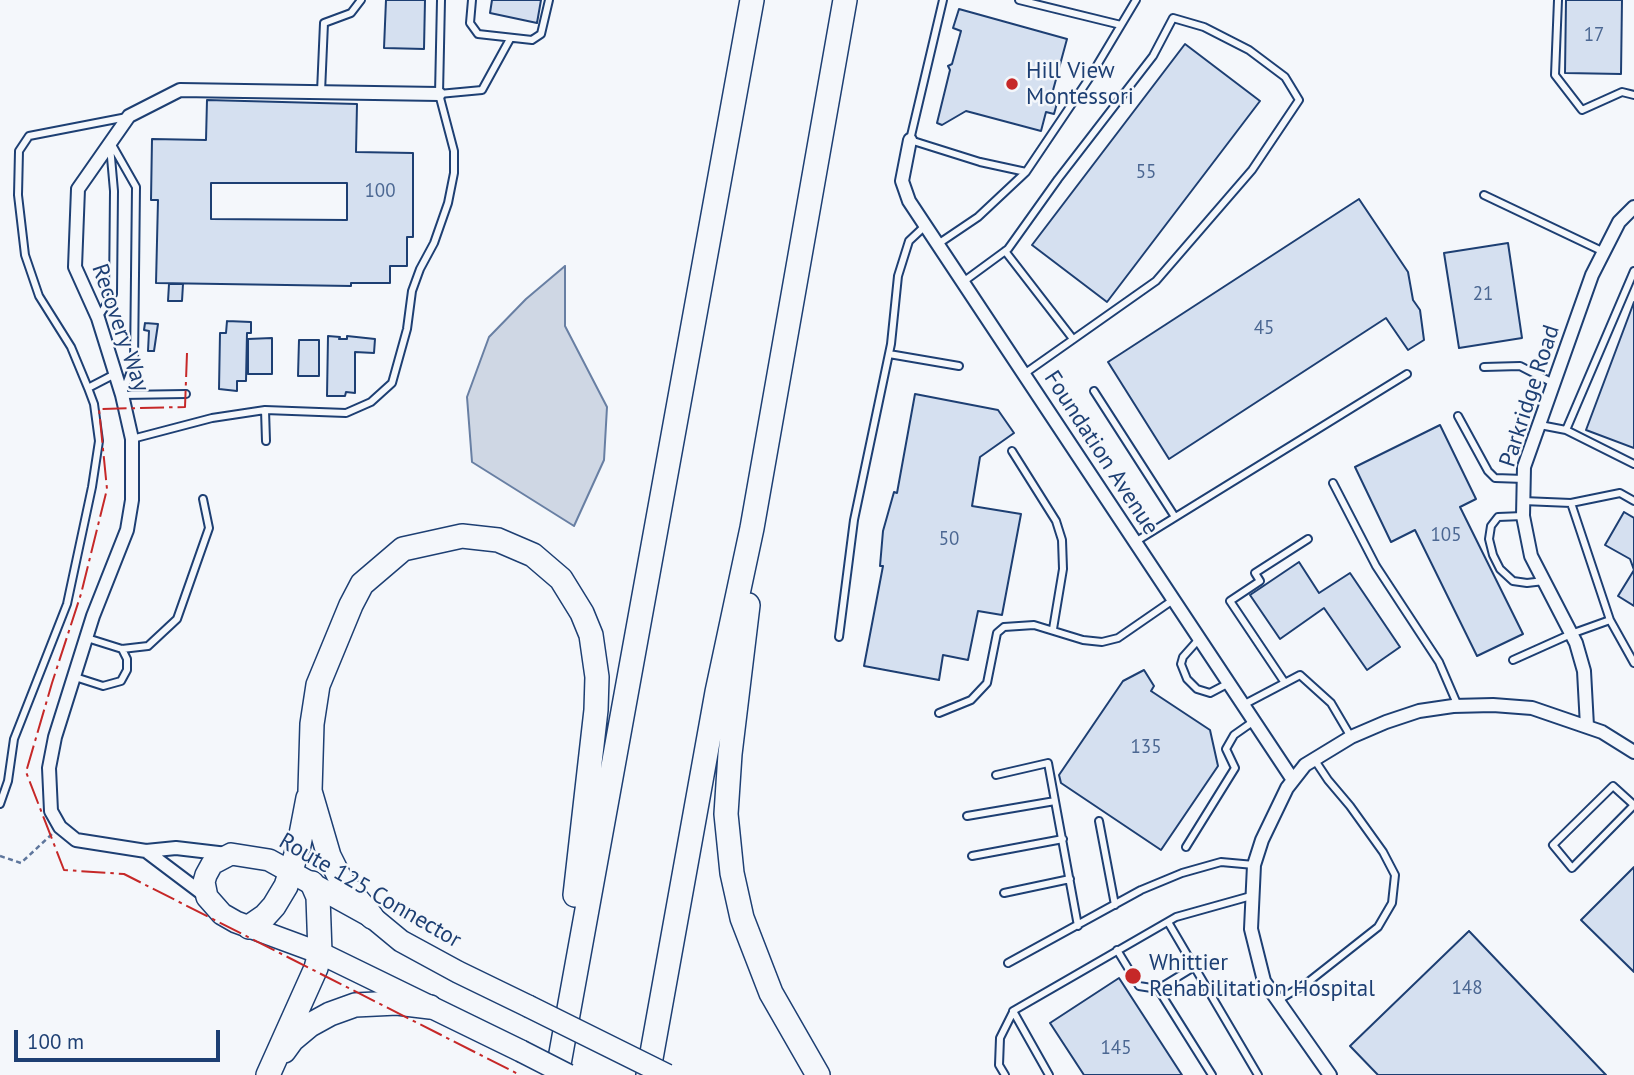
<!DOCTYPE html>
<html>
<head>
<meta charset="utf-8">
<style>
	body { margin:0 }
	#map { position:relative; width:1634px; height:1075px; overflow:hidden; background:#f4f7fb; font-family:"PT Sans",sans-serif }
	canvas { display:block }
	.scale { position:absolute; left:14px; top:1030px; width:206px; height:32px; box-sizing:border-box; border:4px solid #1d3f73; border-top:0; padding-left:9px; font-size:21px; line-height:24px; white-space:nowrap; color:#1d3f73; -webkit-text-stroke:5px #f4f7fb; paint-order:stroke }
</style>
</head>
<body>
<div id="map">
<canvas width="1634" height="1075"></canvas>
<div class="scale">100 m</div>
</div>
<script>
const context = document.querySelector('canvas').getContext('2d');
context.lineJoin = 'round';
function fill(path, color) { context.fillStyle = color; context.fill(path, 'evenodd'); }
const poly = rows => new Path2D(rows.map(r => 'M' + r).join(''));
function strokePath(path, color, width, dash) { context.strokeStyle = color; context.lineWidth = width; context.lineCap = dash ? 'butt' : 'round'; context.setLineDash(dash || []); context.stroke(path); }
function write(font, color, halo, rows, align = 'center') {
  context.font = font + ' "PT Sans",sans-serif'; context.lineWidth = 5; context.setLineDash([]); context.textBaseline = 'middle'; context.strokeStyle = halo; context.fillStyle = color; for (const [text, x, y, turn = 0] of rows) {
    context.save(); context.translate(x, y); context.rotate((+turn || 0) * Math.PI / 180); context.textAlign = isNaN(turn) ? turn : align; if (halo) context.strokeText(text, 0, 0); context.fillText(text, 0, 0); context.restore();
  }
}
const water = poly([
	[565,266,565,326,607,407,604,460,574,526,472,462,467,397,489,337,526,299,565,266]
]);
const building = poly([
	[386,0,425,0,424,49,384,48,386,0],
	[492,0,541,0,537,23,490,13,492,0],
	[1566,0,1622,0,1621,74,1565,73,1566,0],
	[959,9,1067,39,1052,94,1059,96,1054,114,1046,112,1041,131,966,111,942,125,937,123,950,70,948,66,952,64,961,31,953,28,959,9],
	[1185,44,1260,101,1107,302,1032,245,1185,44],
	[207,100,357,104,356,152,413,153,413,237,407,237,407,266,390,266,390,283,351,283,351,286,156,283,158,200,151,200,152,139,206,140,207,100],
	[211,183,347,183,347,220,211,219,211,183],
	[1359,199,1408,272,1413,300,1420,310,1424,340,1408,350,1386,318,1169,459,1108,362,1359,199],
	[1508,243,1522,338,1459,348,1444,253,1508,243],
	[169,284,183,284,182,301,168,301,169,284],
	[1634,302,1634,448,1586,430,1634,302],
	[227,321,251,322,251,333,247,333,246,381,237,381,237,391,219,389,220,333,226,333,227,321],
	[145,323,158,324,154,351,148,351,149,331,144,330,145,323],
	[328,336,340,337,339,339,347,339,347,336,375,339,374,353,355,352,355,393,346,392,345,396,327,396,328,336],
	[272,338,272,374,248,374,248,339,272,338],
	[299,340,319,340,319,376,298,376,299,340],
	[915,394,998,410,1014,433,980,457,972,506,1021,514,1002,615,978,611,968,660,943,655,939,680,864,666,883,566,880,566,883,531,894,492,897,493,915,394],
	[1440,425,1476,499,1460,507,1523,634,1477,656,1415,530,1391,542,1355,467,1440,425],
	[1624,512,1634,518,1634,606,1618,596,1634,570,1630,559,1605,545,1624,512],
	[1299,562,1319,593,1350,573,1400,647,1367,670,1324,608,1280,639,1250,595,1299,562],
	[1144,670,1154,686,1151,691,1210,730,1218,766,1161,850,1061,783,1059,775,1123,681,1144,670],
	[1634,867,1634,972,1581,920,1634,867],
	[1469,931,1606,1075,1378,1075,1350,1046,1469,931],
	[1119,978,1182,1075,1084,1075,1050,1023,1119,978]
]);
const path = poly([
	[0,856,21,863,52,834]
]);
const service = poly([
	[472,0,470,23,478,34,532,40,541,34,549,0],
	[943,0,910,140,980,162,1026,172],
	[1019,0,1121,25],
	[1558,0,1555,75,1582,110,1622,92,1634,95],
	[321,92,324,23,351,13,361,0],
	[439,94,482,90,510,39],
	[111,143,136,187,134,363,122,395,186,394],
	[1484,195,1604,252],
	[938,244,978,217,1026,172,1090,77,1136,0],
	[1005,251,1073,339],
	[963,282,1008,249,1058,179,1153,56,1173,18,1204,27,1249,50,1285,77,1299,100,1252,170,1156,281,1024,374],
	[99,316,113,294,114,191,110,146],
	[889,354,959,366],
	[1484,367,1520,366,1553,383],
	[88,388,115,374],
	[1094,391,1175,517],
	[265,410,266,441],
	[1458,416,1488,471,1495,478,1524,479],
	[1540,425,1566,430,1634,464],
	[1566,430,1634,271],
	[132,439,212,418,265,410,346,413,371,402,392,383,407,329,412,291,420,269,434,243,448,203,454,173,454,151,439,94,441,0],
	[1012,451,1056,521,1062,540,1063,569,1053,629],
	[1333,483,1376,566,1439,662,1458,706],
	[1523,501,1571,503,1620,493,1634,501],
	[1571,503,1610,620,1634,663],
	[1523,516,1498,517,1491,526,1489,539,1493,555,1500,569,1513,581,1527,583,1544,581],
	[1135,542,1407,374],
	[839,637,854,520,891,344,898,276,909,241,926,225],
	[87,638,122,649,148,646,177,619,209,528,203,499],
	[1199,639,1183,657,1181,664,1187,679,1197,689,1210,693,1229,683],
	[1513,660,1571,634,1610,620],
	[75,677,103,686,121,681,127,670,127,659,122,649],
	[1285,683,1230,601,1260,581,1255,573,1308,539],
	[1243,705,1300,675,1331,703,1351,737],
	[939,713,971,700,987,683,997,633,1004,627,1034,625,1083,640,1102,642,1118,638,1173,600],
	[996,775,1048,763,1078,926],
	[0,804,8,781,14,739,67,604,92,487,99,441,94,404,88,388,71,347,39,296,25,255,18,195,19,151,29,136,127,117],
	[1634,805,1613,786,1553,845,1572,868,1634,805],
	[967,816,1055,801],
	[1099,821,1115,905],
	[1186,847,1235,768,1226,749,1234,735,1254,721],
	[972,856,1063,839],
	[1004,893,1070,879],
	[1168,922,1258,1075],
	[1117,950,1139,986,1158,989,1212,1075],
	[1008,963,1141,890,1182,873,1221,862,1254,865],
	[1158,989,1194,967],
	[1277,1001,1307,983,1378,927,1392,903,1395,875,1383,852,1350,806,1328,780,1314,759],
	[1005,1075,999,1065,1000,1038,1013,1012],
	[1049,1075,1013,1011,1176,917,1251,896]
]);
const minor = poly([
	[910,140,902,181,909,201,1293,780],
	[1587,726,1584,671,1576,643,1531,556,1523,516,1524,467,1592,275,1619,222,1634,207],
	[146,851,207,897],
	[227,854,176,848,146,851,76,840,60,827,51,811,49,768,55,737,93,616,127,530,132,500,132,439,122,395,98,318,75,267,78,189,129,116,180,90,439,94],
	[1330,1075,1264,981,1251,929,1254,865,1262,840,1287,788,1305,765,1351,737,1386,722,1419,711,1453,706,1493,705,1532,708,1602,732,1634,752]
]);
const trunk = poly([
	[521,1051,320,953,236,922,222,914,207,897,204,882,206,875,212,864,231,854,269,860,372,917,401,941,458,972,528,1006]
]);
const motorway = poly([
	[748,605,730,754,726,814,732,873,742,918,771,993,818,1075],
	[372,917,341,880,329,856,310,791,312,724,318,685,351,605,362,584,403,549,462,536,498,540,533,555,561,579,582,613,591,635,597,677,596,710,575,895],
	[249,927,265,916,274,906,286,886,299,845,308,798],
	[284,1051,292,1040,310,1025,330,1014,355,1005,397,1003,430,1007],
	[268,1075,316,968,320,953,318,897,312,883],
	[557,1075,752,0],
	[648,1075,717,692,752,528,845,0]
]);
const trunkBridge = poly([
	[528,1006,667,1075],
	[521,1051,568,1075]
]);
const power = poly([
	[187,353,185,407,99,409,107,489,81,594,52,683,26,772,64,870,124,874,520,1075]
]);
const markers = [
	[1012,84,7,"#c62828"],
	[1133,976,9,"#c62828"]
];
const numberNames = [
	["17",1594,36],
	["55",1146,173],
	["100",380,192],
	["21",1483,295],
	["45",1264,329],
	["105",1446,536],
	["50",949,540],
	["135",1146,748],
	["148",1467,989],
	["145",1116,1049]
];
const poiNames = [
	["Hill View",1026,71],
	["Montessori",1026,97],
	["Whittier",1149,963],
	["Rehabilitation Hospital",1149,989]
];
const streetNames = [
	["Recovery Way",120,328,71],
	["Parkridge Road",1530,396,-72],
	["Foundation Avenue",1101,453,57],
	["Route 125 Connector",370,891,30]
];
fill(water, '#cfd7e4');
strokePath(water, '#687fa3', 2);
fill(building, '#d5e0f0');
strokePath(building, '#1d3f73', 2);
strokePath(service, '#1d3f73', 10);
strokePath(minor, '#1d3f73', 16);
strokePath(trunk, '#1d3f73', 24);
strokePath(motorway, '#1d3f73', 26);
strokePath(path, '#5e769c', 2.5, [5, 3.5]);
strokePath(service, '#f4f7fb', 6);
strokePath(minor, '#f4f7fb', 12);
strokePath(trunk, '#f4f7fb', 21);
strokePath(motorway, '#f4f7fb', 23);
strokePath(trunkBridge, '#1d3f73', 24, []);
strokePath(trunkBridge, '#f4f7fb', 21);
strokePath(power, '#c62828', 2, [24, 5, 3.5, 5]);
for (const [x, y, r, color] of markers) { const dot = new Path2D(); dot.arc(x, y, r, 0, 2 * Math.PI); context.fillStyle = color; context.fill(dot); strokePath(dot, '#f4f7fb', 2.5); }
write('19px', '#4b6792', null, numberNames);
write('23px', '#1d3f73', '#f4f7fb', poiNames, 'left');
write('23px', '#1d3f73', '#f4f7fb', streetNames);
</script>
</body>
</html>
